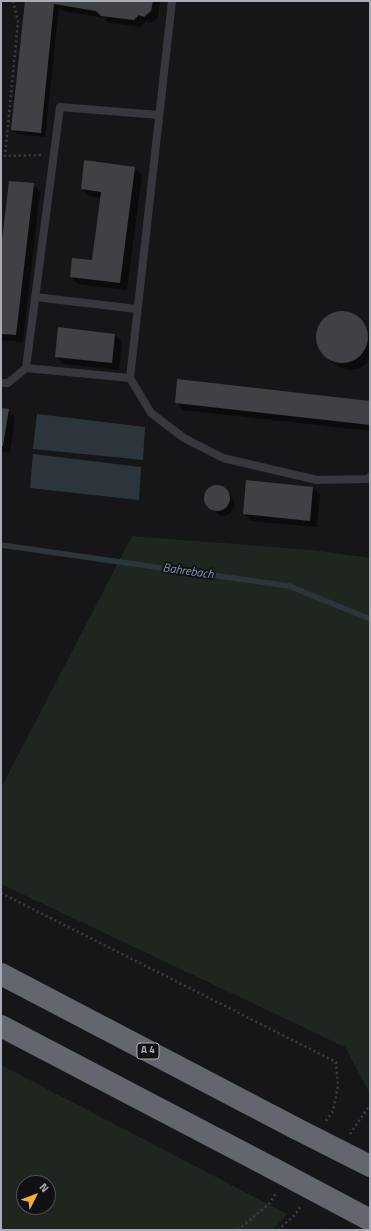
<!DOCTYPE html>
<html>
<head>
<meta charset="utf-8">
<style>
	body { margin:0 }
	#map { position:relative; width:371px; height:1231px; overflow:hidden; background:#161618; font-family:"Titillium Web",sans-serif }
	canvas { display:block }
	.frame { position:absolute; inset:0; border:2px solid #a8adb8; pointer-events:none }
	.north { position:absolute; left:16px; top:1175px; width:40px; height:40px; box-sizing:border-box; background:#111113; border:1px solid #4d4f55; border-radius:50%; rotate:48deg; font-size:11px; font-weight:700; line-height:16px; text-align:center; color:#a8adb8 }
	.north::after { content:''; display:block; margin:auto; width:14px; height:18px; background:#f2b134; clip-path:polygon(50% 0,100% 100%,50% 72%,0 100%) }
</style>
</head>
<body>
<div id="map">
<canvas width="371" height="1231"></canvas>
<div class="frame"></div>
<div class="north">N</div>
</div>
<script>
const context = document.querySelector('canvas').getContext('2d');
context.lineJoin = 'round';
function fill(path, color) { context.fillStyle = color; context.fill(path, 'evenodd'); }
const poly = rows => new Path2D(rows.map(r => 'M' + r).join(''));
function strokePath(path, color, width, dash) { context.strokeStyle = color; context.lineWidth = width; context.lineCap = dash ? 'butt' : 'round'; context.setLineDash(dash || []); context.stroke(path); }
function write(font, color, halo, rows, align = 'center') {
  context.font = font + ' "Titillium Web",sans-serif'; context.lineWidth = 4; context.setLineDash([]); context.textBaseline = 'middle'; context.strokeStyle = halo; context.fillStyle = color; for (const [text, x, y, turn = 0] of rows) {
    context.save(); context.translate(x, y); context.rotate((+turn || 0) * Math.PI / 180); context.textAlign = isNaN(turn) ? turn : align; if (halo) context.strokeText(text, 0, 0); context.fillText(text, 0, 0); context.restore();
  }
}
const green = poly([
	[132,536,312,550,370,558,370,1094,345,1047,1,884,1,788],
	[1,1065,287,1214,273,1230,1,1230],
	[24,1183,48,1183,48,1207,24,1207]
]);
const water = poly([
	[37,414,145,427,143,460,33,449],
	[33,454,141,467,139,500,30,488]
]);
const pier = poly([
	[370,1143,370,1219,362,1230,332,1230,315,1221]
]);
const shadow = poly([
	[26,1,160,1,158,18,151,23,146,21,142,27,109,23,104,18,63,11,59,8,45,137,18,134,12,129],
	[134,168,142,175,127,290,78,284,71,276,93,261,101,198,89,196,82,189],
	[33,184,40,192,23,342,1,340,1,257],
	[344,313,352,315,360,321,370,332,370,359,366,364,358,369,349,370,339,367,334,364,326,356,320,347,318,337,320,326,327,318,335,314],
	[115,335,122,342,119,370,63,364,56,356],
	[176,402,370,402,370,431,183,410],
	[1,409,8,410,15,417,10,453,1,451],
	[218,487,226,490,232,496,234,501,235,506,230,513,227,515,222,516,218,514,208,505,206,498,207,493,210,489],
	[313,488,320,495,317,527,251,521,244,513]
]);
const stream = poly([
	[1,545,289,586,370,619]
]);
const building = poly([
	[25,1,153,1,151,11,144,17,139,15,134,20,101,16,96,11,54,4,41,133,11,130],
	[84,160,135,167,120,283,70,277,72,258,92,260,101,192,81,189],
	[9,181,34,183,16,335,1,334,1,248],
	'316 337a26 26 0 1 1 52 0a26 26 0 1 1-52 0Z',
	[58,327,115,334,112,363,55,357],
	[177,379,370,401,370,425,175,403],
	[1,408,9,409,3,446,1,446],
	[246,480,313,487,310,521,243,514],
	'204 498a13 13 0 1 1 26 0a13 13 0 1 1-26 0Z'
]);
const path = poly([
	[13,1,18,21,5,156,42,155],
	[1,893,336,1062,338,1086,333,1111,325,1122],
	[350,1134,370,1105],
	[238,1230,269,1204,276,1193],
	[278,1230,295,1215,301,1206]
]);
const service = poly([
	[172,1,130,378,151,413,184,438,223,458,317,480,369,479,370,477],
	[35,297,137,309],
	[26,368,60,107,159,115],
	[1,383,8,383,26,368,130,378]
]);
const motorway = poly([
	[1,974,295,1128],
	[1,1026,274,1169]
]);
const motorwayBridge = poly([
	[295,1128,370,1166],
	[274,1169,370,1220]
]);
const shields = [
	[148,1051,22]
];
const shieldNames = [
	["A 4",148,1051]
];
const waterNames = [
	["Bahrebach",188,572,8]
];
fill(green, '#1e261f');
fill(water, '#2c353c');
fill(pier, '#161618');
fill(shadow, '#0007');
strokePath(stream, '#2c353c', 5.5);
fill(building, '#404145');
strokePath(path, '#3d3f44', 2.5, [2, 3]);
strokePath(service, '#37383d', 8);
strokePath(motorway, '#63666e', 22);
strokePath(motorwayBridge, '#63666e', 22);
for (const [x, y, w] of shields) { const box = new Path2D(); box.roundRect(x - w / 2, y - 8, w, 16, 3); context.fillStyle = '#111113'; context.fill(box); strokePath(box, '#a8adb8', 1); }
write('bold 10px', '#a8adb8', null, shieldNames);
write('italic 12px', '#7f9bb3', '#111113', waterNames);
</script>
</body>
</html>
